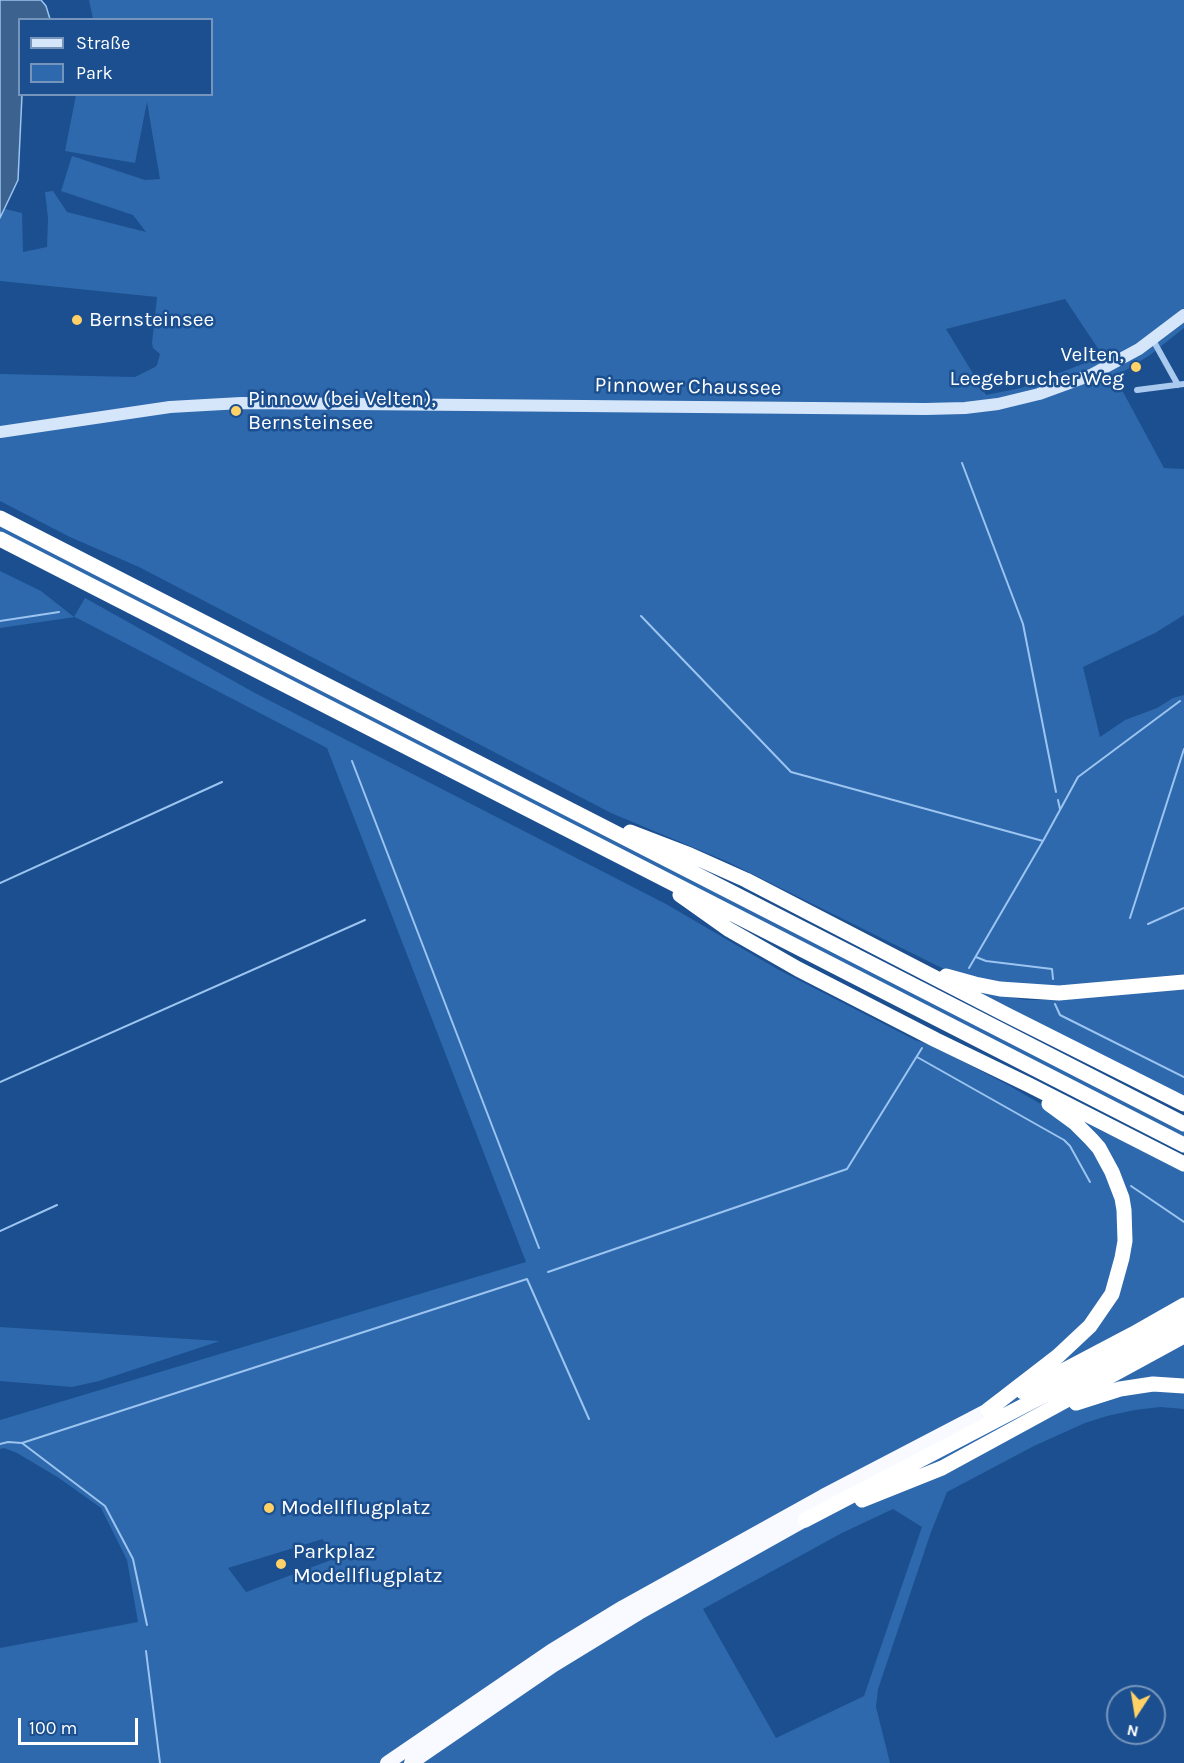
<!DOCTYPE html>
<html>
<head>
<meta charset="utf-8">
<style>
	body { margin:0 }
	#map { position:relative; width:1184px; height:1763px; overflow:hidden; background:#1b4f8f; font-family:Karla,sans-serif }
	canvas { display:block }
	.legend { position:absolute; left:18px; top:18px; width:195px; height:78px; box-sizing:border-box; background:#1b4f8f; border:2px solid #7695bc; margin:0; padding:8px 10px; list-style:none; font-size:18px; color:#fff }
	.legend li { display:flex; align-items:center; gap:12px; height:30px }
	.legend b { width:30px; border:2px solid #7695bc }
	.north { position:absolute; left:1106px; top:1685px; width:60px; height:60px; box-sizing:border-box; background:#1b4f8f; border:2px solid #7695bc; border-radius:50%; rotate:192deg; font-size:16px; font-weight:700; line-height:24px; text-align:center; color:#fff }
	.north::after { content:''; display:block; margin:auto; width:21px; height:27px; background:#ffd166; clip-path:polygon(50% 0,100% 100%,50% 72%,0 100%) }
	.scale { position:absolute; left:18px; top:1718px; width:120px; height:27px; box-sizing:border-box; border:3px solid #fff; border-top:0; padding-left:8px; font-size:18px; line-height:21px; white-space:nowrap; color:#fff; -webkit-text-stroke:4px #1b4f8f; paint-order:stroke }
</style>
</head>
<body>
<div id="map">
<canvas width="1184" height="1763"></canvas>
<ul class="legend">
<li><b style="height:8px;background:#d6e6fa"></b>Straße</li>
<li><b style="height:16px;background:#2e69ad"></b>Park</li>
</ul>
<div class="north">N</div>
<div class="scale">100 m</div>
</div>
<script>
const context = document.querySelector('canvas').getContext('2d');
context.lineJoin = 'round';
function fill(path, color) { context.fillStyle = color; context.fill(path, 'evenodd'); }
const poly = rows => new Path2D(rows.map(r => 'M' + r).join(''));
function strokePath(path, color, width, dash) { context.strokeStyle = color; context.lineWidth = width; context.lineCap = dash ? 'butt' : 'round'; context.setLineDash(dash || []); context.stroke(path); }
function write(font, color, halo, rows, align = 'center') {
  context.font = font + ' Karla,sans-serif'; context.lineWidth = 5; context.setLineDash([]); context.textBaseline = 'middle'; context.strokeStyle = halo; context.fillStyle = color; for (const [text, x, y, turn = 0] of rows) {
    context.save(); context.translate(x, y); context.rotate((+turn || 0) * Math.PI / 180); context.textAlign = isNaN(turn) ? turn : align; if (halo) context.strokeText(text, 0, 0); context.fillText(text, 0, 0); context.restore();
  }
}
const green = poly([
	[89,0,1184,0,1184,328,1150,355,1115,377,1164,468,1184,469,1184,615,1155,633,1083,667,1100,737,1125,720,1157,708,1173,698,1184,695,1184,974,1053,987,1013,985,954,974,728,862,611,813,139,567,70,537,0,501,0,374,135,377,155,367,157,365,160,354,153,348,152,343,157,297,0,281,0,218,5,209,22,213,23,252,47,247,48,218,45,192,53,191,67,212,146,232,133,215,61,191,72,156,145,180,160,179,147,102,135,163,65,151,76,95,212,94,212,20,93,19],
	[1065,299,1103,356,1021,388,986,395,946,329],
	[0,526,1184,1131,1184,1137,0,531],
	[0,571,41,591,74,617,85,598,255,693,666,904,779,970,915,1040,931,1045,1008,1085,1046,1107,1075,1129,1097,1155,1113,1188,1120,1224,1116,1266,1108,1289,1097,1308,1084,1325,1068,1341,1037,1367,995,1394,1047,1370,1086,1338,1101,1321,1112,1302,1120,1286,1126,1265,1129,1243,1129,1212,1124,1192,1118,1175,1109,1157,1094,1137,1064,1107,1184,1169,1184,1409,1160,1407,1135,1410,1107,1416,1085,1423,1034,1446,947,1492,931,1532,878,1689,876,1707,890,1763,0,1763,0,1648,138,1622,127,1560,101,1508,59,1478,17,1453,4,1448,0,1449,0,1420,526,1262,327,748,75,617,0,628],
	[893,1509,922,1527,864,1696,776,1738,703,1609,842,1533],
	[323,1539,331,1560,246,1592,228,1568],
	[1184,989,1184,1100,969,990,1027,1000,1058,1000],
	[0,1327,220,1341,99,1381,72,1387,0,1381]
]);
const water = poly([
	[0,0,41,0,46,6,50,19,20,20,20,94,22,95,18,180,0,218,0,0]
]);
const stream = poly([
	[962,463,1023,624,1056,792],
	[641,616,791,772,1043,841],
	[0,621,59,612],
	[352,761,539,1248],
	[1058,800,1060,809],
	[0,883,222,782],
	[1130,918,1184,749],
	[1148,924,1184,908],
	[976,957,986,961,1052,969,1053,979],
	[969,968,1043,841,1078,777,1180,701],
	[1055,1004,1060,1015,1184,1077],
	[917,1057,1064,1140,1070,1146,1090,1182],
	[0,1082,365,920],
	[1131,1186,1184,1222],
	[0,1231,57,1205],
	[548,1272,847,1169,922,1048],
	[22,1443,527,1279,589,1419],
	[0,1444,8,1442,22,1443,105,1506,133,1559,147,1625],
	[146,1651,160,1763]
]);
const minor = poly([
	[1153,340,1178,385],
	[1137,390,1184,384]
]);
const secondary = poly([
	[0,432,170,407,241,403,926,409,965,408,998,404,1039,394,1091,375,1139,349,1184,315]
]);
const trunk = poly([
	[387,1763,551,1651,623,1607,823,1496,988,1410],
	[411,1763,554,1665,639,1613,805,1520]
]);
const motorway = poly([
	[0,518,1184,1124],
	[0,539,1184,1145],
	[630,832,690,855,746,880,1005,1014,1184,1104],
	[680,895,728,929,798,969,936,1040,1029,1085,1184,1164],
	[946,976,975,984,1000,989,1059,993,1184,982],
	[1023,1392,1133,1334,1184,1305],
	[1076,1403,1120,1389,1153,1384,1184,1386],
	[988,1410,1058,1356,1090,1326,1112,1294,1122,1258,1125,1241,1124,1210,1122,1198,1112,1172,1099,1148,1091,1139,1075,1123,1049,1104],
	[862,1500,942,1468,1184,1336],
	[805,1520,1098,1367,1184,1320]
]);
const markers = [
	[77,320,6,"#ffd166"],
	[1136,367,6,"#ffd166"],
	[236,411,6,"#ffd166"],
	[269,1508,6,"#ffd166"],
	[281,1564,6,"#ffd166"]
];
const poiNames = [
	["Bernsteinsee",89,320],
	["Velten,",1124,355,"right"],
	["Leegebrucher Weg",1124,379,"right"],
	["Pinnow (bei Velten),",248,399],
	["Bernsteinsee",248,423],
	["Modellflugplatz",281,1508],
	["Parkplaz",293,1552],
	["Modellflugplatz",293,1576]
];
const streetNames = [
	["Pinnower Chaussee",688,387,1]
];
fill(green, '#2e69ad');
fill(water, '#3c6290');
strokePath(water, '#9cc4f0', 1.5);
strokePath(stream, '#9cc4f0', 2);
strokePath(minor, '#a9c9ee', 6);
strokePath(secondary, '#d6e6fa', 12);
strokePath(trunk, '#f8faff', 14);
strokePath(motorway, '#fff', 15);
for (const [x, y, r, color] of markers) { const dot = new Path2D(); dot.arc(x, y, r, 0, 2 * Math.PI); context.fillStyle = color; context.fill(dot); strokePath(dot, '#1b4f8f', 2); }
write('21px', '#fff', '#1b4f8f', poiNames, 'left');
write('21px', '#fff', '#1b4f8f', streetNames);
</script>
</body>
</html>
